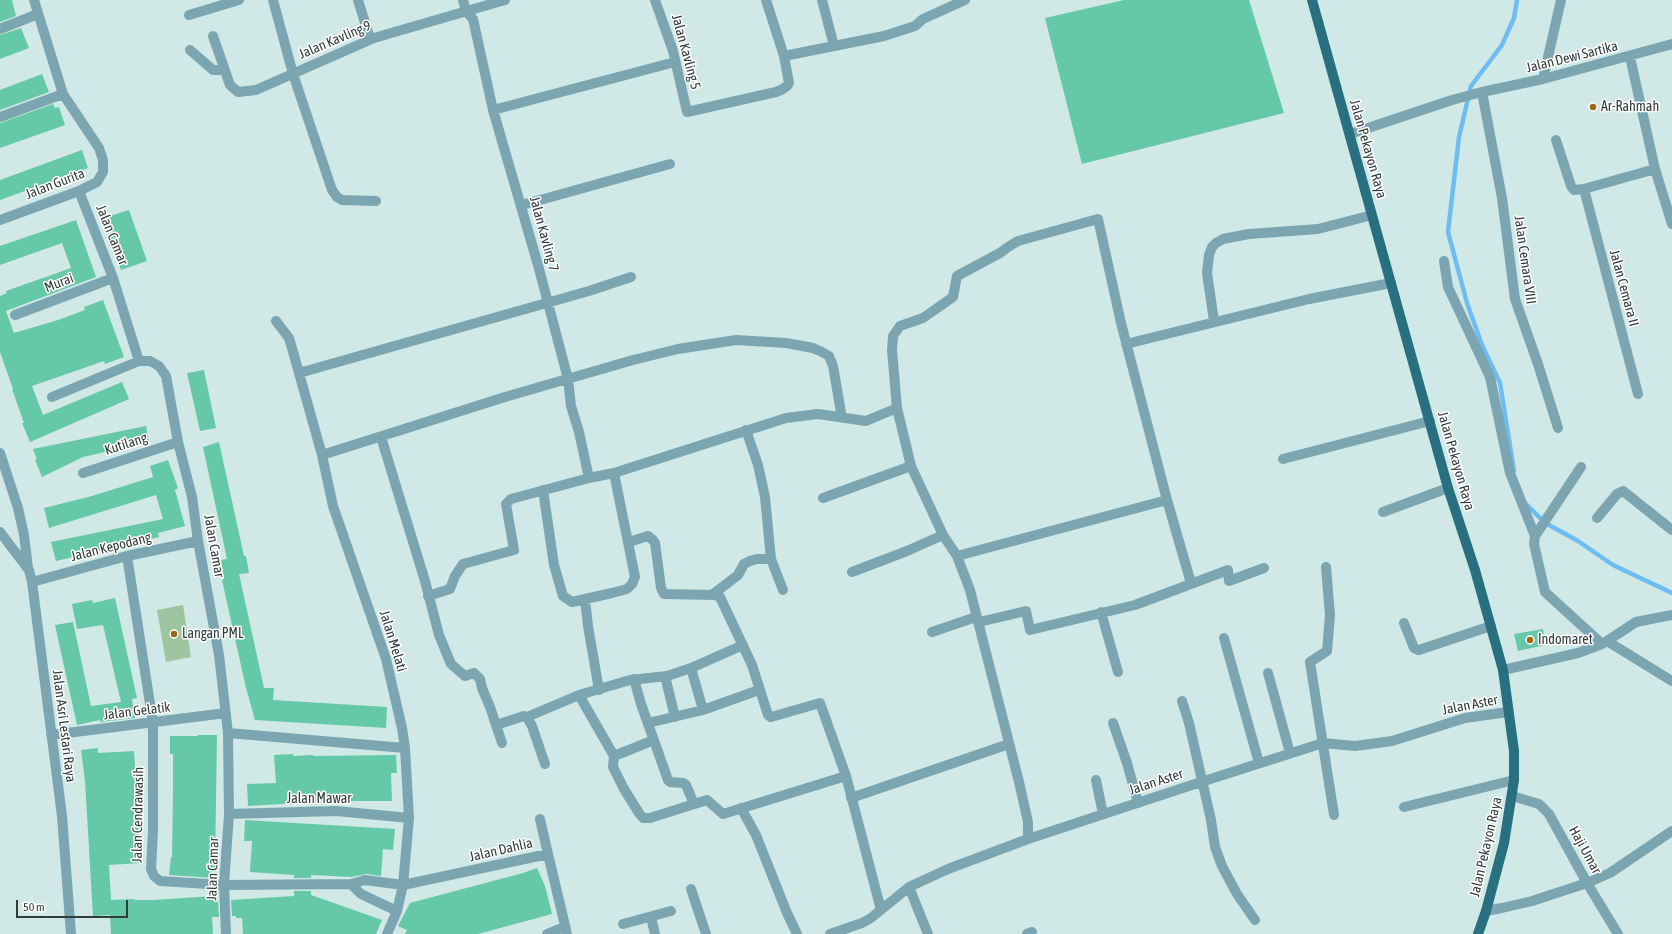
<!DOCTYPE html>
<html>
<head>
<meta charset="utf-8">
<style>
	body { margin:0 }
	#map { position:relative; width:1672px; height:934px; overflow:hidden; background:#d0e8e6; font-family:"Asap Condensed",sans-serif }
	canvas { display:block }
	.scale { position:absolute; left:16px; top:900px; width:112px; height:18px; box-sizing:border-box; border:2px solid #313b3a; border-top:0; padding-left:5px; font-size:12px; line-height:14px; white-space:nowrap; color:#313b3a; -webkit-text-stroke:3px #fff; paint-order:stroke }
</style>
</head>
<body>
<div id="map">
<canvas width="1672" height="934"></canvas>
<div class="scale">50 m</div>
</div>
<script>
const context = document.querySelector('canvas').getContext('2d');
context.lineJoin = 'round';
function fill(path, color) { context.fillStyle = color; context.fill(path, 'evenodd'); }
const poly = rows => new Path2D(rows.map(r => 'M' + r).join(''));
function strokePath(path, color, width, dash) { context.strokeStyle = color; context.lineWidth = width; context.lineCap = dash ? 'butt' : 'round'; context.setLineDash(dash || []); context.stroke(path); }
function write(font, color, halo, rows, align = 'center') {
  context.font = font + ' "Asap Condensed",sans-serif'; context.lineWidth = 3; context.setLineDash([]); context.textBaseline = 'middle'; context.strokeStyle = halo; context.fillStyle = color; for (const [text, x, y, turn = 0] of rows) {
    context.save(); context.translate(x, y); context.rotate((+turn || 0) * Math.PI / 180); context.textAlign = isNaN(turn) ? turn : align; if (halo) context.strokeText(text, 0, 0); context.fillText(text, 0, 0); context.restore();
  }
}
const green = poly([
	[183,605,191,657,166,662,157,610]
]);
const stream = poly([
	[1514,471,1500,383,1482,345,1467,303,1448,232,1459,137,1471,86,1502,45,1514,18,1517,0],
	[1525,503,1540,518],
	[1549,525,1578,541,1613,565,1672,593]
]);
const building = poly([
	[0,0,12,0,16,16,0,22],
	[1124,0,1249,0,1284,113,1082,164,1045,18],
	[21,28,29,48,0,59,0,35],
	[42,74,49,92,0,110,0,90],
	[53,104,55,108,59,107,65,125,0,148,0,123],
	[82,150,88,168,0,200,0,180],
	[129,210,147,261,121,270,103,218],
	[76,220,96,277,6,311,14,333,58,320,85,310,84,307,103,300,124,357,105,364,104,361,32,386,43,415,122,382,129,399,30,442,22,423,24,423,12,389,13,389,0,352,0,296,7,293,6,291,71,268,62,243,0,265,0,246],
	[204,370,216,428,200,431,187,373],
	[146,426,149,442,83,457,42,477,35,460,37,459,33,449],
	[219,442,244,556,246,556,249,573,239,574,264,688,274,688,273,700,387,707,386,728,255,720,246,688,222,580,224,579,221,560,227,559,203,447],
	[168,460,178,488,175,490,185,526,158,533,159,537,56,561,51,542,163,519,156,495,49,528,44,508,92,496,153,477,150,466],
	[115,598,137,698,132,699,135,718,100,722,100,720,77,725,55,625,73,622,91,706,121,702,103,625,77,629,72,604,92,600,93,603],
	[1543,629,1545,645,1518,651,1514,634],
	[198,735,217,735,215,863,217,863,215,878,169,875,171,857,172,858,173,792,173,754,170,754,170,736,198,736],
	[98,748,98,753,134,751,141,863,109,865,111,900,134,899,135,900,154,900,213,896,213,899,217,899,218,901,219,917,212,917,213,934,111,934,110,915,93,916,85,781,81,750],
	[293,754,293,756,313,755,313,756,396,755,397,773,391,773,392,801,332,801,248,806,247,784,276,783,274,755],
	[245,820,395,829,393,850,383,849,381,876,366,874,351,877,311,875,311,878,294,878,294,875,250,872,252,841,244,841],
	[537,868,545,886,552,914,478,934,405,934,407,930,398,926,410,903,523,873],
	[294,891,311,891,311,895,382,920,376,934,243,934,242,918,236,918,236,916,232,916,231,900,294,896]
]);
const minor = poly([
	[273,0,293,74,332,190,337,197,342,200,376,201],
	[358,0,370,39],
	[463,0,466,11,473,19,493,110,538,265,568,379,571,406,579,432,589,478],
	[655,0,673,51,687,112,776,92,781,90,787,86,789,83,784,56,766,0],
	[822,0,834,46],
	[189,15,239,0],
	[0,29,38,14],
	[213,36,230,85,238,92,256,90,374,38,505,0],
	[190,50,213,70,225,70],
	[784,56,884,36,915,26,923,19,965,0],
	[1630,57,1655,169,1672,224],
	[1543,79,1561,0],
	[1482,92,1502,198,1515,299,1538,364,1558,428],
	[493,110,675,62],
	[0,117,63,94],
	[1350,134,1452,100,1482,92,1543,79,1672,44],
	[1556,140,1571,186,1574,190,1584,189,1655,169],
	[1584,189,1638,394],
	[79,191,113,278,139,361,150,361,159,366,166,376,178,442,192,497,198,541,219,655,228,733,229,814,224,885,226,934],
	[522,205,670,164],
	[0,220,79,191,97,182,103,172,103,160,99,148,63,94,34,0],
	[1444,261,1448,287,1490,377,1510,473,1535,536],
	[15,315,113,278],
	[276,321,289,338,292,348,322,455,333,506,386,659,402,728,405,748,409,818,403,885,397,911,387,934],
	[1214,321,1207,273,1209,255,1212,247,1216,243,1223,239,1249,234,1318,229,1372,215],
	[1126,344,1309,299,1391,283],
	[299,373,589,291,631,277],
	[52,397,139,361],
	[897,408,892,350,893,336,900,326,923,318,953,297,957,276,1000,253,1008,247,1018,241,1098,219,1121,323,1167,500,957,556],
	[746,430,758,465,765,497,771,559,783,590],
	[381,437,425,581,439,635,451,664,465,676,474,673,480,679,482,688,490,707,502,743],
	[0,453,18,508,24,535,28,568],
	[322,455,505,397,633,360,678,349,736,340,786,343,813,348,822,352,829,356,833,366,842,418],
	[1283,459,1430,421],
	[1581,467,1535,536,1534,544,1545,592,1602,644],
	[83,473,178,442],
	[543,490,554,565,563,596,572,602,612,593,627,589,632,584,635,577,614,473],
	[823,498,911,466],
	[1167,500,1191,583],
	[1383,512,1448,488],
	[1597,518,1617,494,1623,491,1672,530],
	[0,532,29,570,32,582,62,816,71,934],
	[629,542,648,536,653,540,655,543,661,588,664,594,715,595,720,597,752,665,768,715,771,717,820,703,846,776,881,910],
	[127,556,153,723,153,830,151,869,154,876,160,881,224,885,351,884,361,894,397,911],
	[1326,567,1330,615,1327,651,1310,662,1334,815],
	[852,572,907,551,943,535],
	[32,582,127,556,198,541],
	[712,595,738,575,744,564,750,561,757,559,771,559],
	[428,596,450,589,455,576,463,564,514,550,506,504,511,499,589,478,614,473,786,418,818,414,866,421,897,408,911,466,943,535,957,556,970,590,1019,782,1028,822,1028,839],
	[585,599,588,626,599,690],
	[1101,612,1118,672],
	[979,622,1026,611,1030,630,1135,605,1228,570,1229,581,1264,568],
	[1404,623,1414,648,1419,650,1491,626],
	[932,632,976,617],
	[1224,638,1259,763],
	[1607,641,1636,622,1672,615],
	[743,645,691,668,703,710,759,690],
	[1503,670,1578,653,1602,644,1607,641,1672,681],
	[1268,673,1290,753],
	[665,676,675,717],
	[634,679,641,704,668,780,670,782,683,783,686,785,694,804],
	[579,695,614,756,613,767,624,789,639,813,643,818,650,818,707,800,723,814,846,776],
	[1182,701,1189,723,1211,820,1215,847,1222,866,1237,894,1255,920],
	[527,717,532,726,545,764],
	[648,723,703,710],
	[1113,723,1127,763,1138,803],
	[496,725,524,716,527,717,579,695,630,680,667,676,691,668],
	[228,733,405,748],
	[51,735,226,713],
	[614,756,654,740],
	[1096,780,1103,814],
	[1512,796,1539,804,1549,814,1587,883,1618,934],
	[851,798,1009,744],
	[1404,807,1514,780],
	[741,808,756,835,787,913,797,934],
	[229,814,336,811,409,818],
	[540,819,548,854],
	[351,884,365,880,403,885,548,854,567,934],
	[909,887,928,934],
	[691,889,706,934],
	[1486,911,1502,908,1532,901,1587,883,1610,873,1672,831],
	[651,917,655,934],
	[623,924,671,911],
	[547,934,564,927],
	[830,934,862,923,871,918,909,887,948,869,1028,839,1201,782,1323,743,1355,746,1392,741,1465,718,1508,712],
	[1027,934,1032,932]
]);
const major = poly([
	[1312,0,1448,488,1475,570,1503,670,1514,751,1514,780,1504,843,1486,911,1478,934]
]);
const markers = [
	[1593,107,4,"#976918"],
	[174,634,4,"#976918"],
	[1530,640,4,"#976918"]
];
const streetNames = [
	["Jalan Kavling 9",335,40,-23],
	["Jalan Kavling 5",686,52,75],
	["Jalan Dewi Sartika",1572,57,-14],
	["Jalan Pekayon Raya",1368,149,74],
	["Jalan Gurita",55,184,-21],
	["Jalan Kavling 7",544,234,75],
	["Jalan Camar",112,235,68],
	["Jalan Cemara VIII",1525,260,82],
	["Murai",59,283,-21],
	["Jalan Cemara II",1624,288,75],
	["Kutilang",126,444,-18],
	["Jalan Pekayon Raya",1456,461,74],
	["Jalan Camar",214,546,80],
	["Jalan Kepodang",111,547,-14],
	["Jalan Melati",393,641,73],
	["Jalan Aster",1470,705,-11],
	["Jalan Gelatik",137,711,-7],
	["Jalan Asri Lestari Raya",64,726,83],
	["Jalan Aster",1156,782,-18],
	["Jalan Mawar",319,799],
	["Jalan Cendrawasih",138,815,-89],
	["Jalan Pekayon Raya",1486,847,-77],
	["Jalan Dahlia",501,850,-13],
	["Haji Umar",1585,850,61],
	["Jalan Camar",213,869,-88]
];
const poiNames = [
	["Ar-Rahmah",1601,107],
	["Langan PML",182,634],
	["Indomaret",1538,640]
];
fill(green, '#9fc5a0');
strokePath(stream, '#6dbdf0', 4.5);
fill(building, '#65c9a7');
strokePath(minor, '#7ba6b1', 10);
strokePath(major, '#286f7f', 10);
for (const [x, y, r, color] of markers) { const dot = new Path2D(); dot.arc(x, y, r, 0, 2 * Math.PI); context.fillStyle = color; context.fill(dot); strokePath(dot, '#fff', 1.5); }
write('14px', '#313b3a', '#fff', streetNames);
write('14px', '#313b3a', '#fff', poiNames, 'left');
</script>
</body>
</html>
